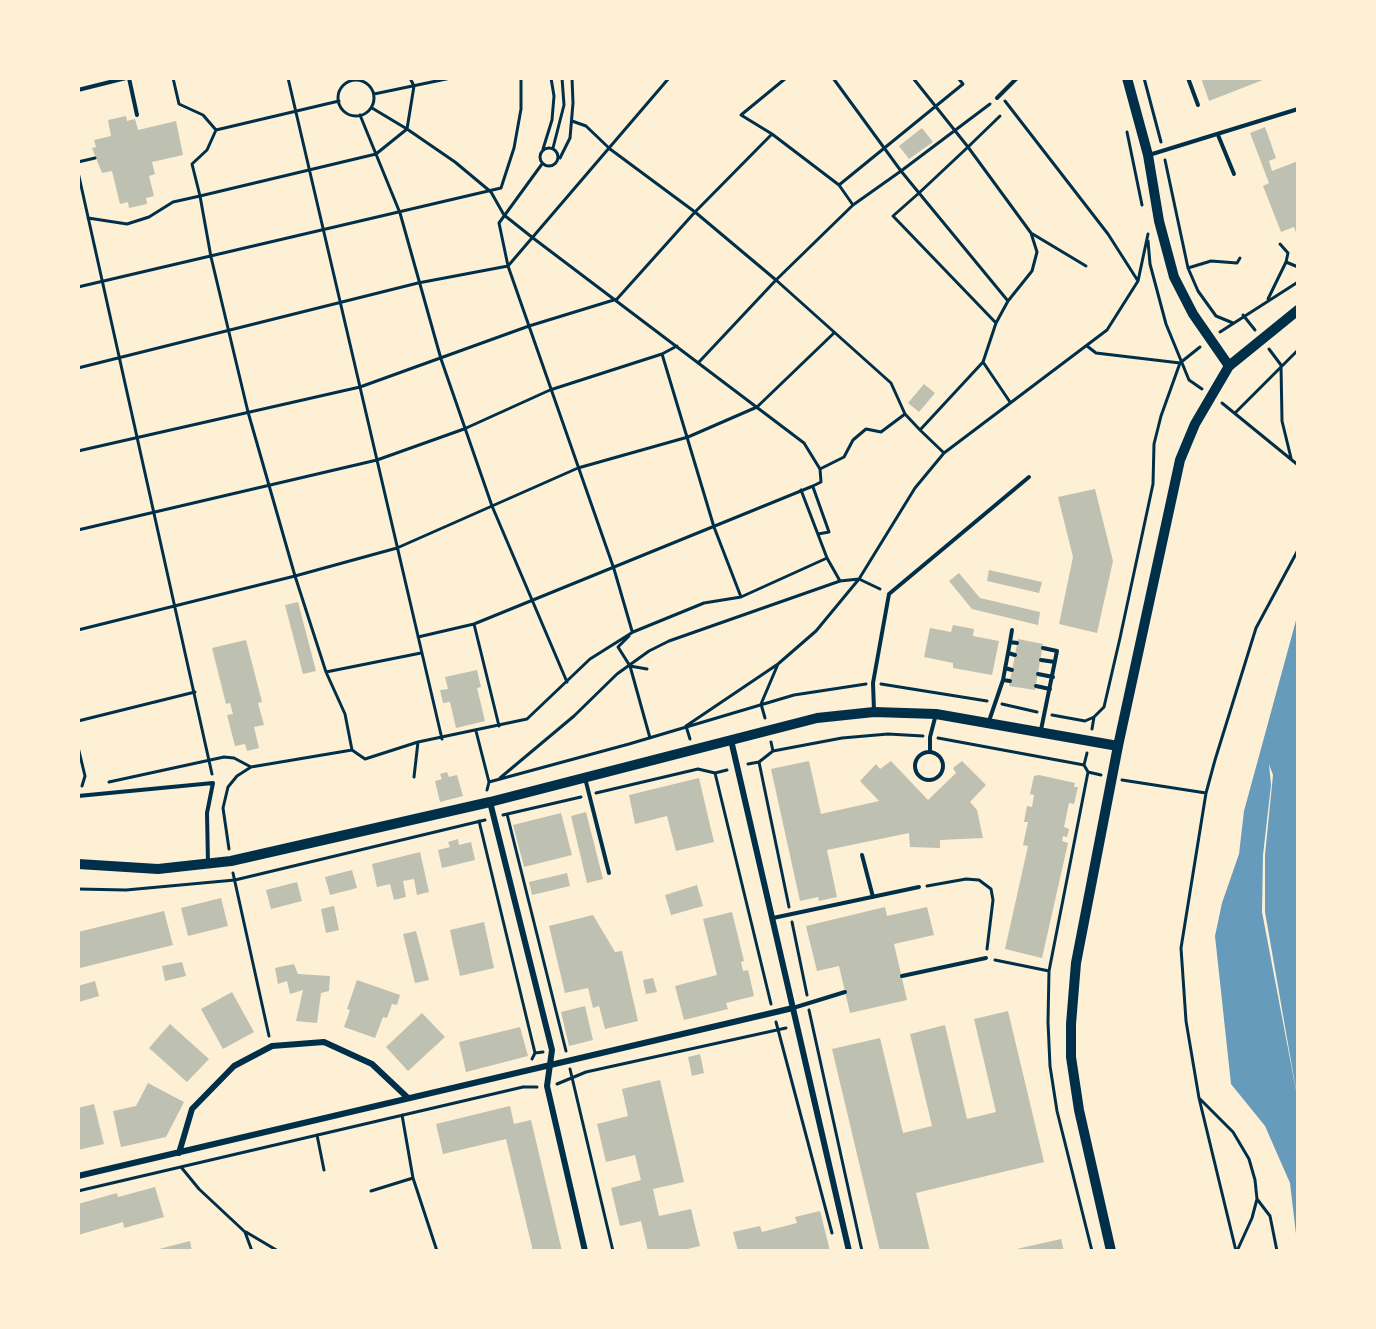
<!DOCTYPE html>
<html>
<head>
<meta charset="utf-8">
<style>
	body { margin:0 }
	#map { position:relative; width:1376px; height:1329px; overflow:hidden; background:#fdf0d5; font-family:"Titillium Web",sans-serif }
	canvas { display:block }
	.frame { position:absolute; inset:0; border:80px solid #fdf0d5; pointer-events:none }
</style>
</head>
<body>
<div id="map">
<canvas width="1376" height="1329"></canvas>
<div class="frame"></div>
</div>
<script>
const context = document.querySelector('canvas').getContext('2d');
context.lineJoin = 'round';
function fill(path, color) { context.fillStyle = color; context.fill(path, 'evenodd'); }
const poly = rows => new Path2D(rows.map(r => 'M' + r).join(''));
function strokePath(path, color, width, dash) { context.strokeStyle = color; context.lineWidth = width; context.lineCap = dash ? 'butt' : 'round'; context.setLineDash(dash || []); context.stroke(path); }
const water = poly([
	[1298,613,1298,1251,1290,1183,1265,1126,1231,1084,1215,936,1222,903,1239,854,1244,811]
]);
const pier = poly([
	[1269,764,1273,775,1265,855,1265,912,1298,1101,1262,912,1263,855,1271,785]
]);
const building = poly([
	[1201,78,1268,78,1209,101],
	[126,116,127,121,135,119,138,130,176,121,183,155,152,162,155,174,149,176,154,196,146,198,147,204,129,208,128,202,120,204,112,171,102,173,92,148,96,147,94,140,111,136,108,120],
	[1265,127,1276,158,1269,161,1272,171,1298,161,1298,238,1294,227,1281,232,1263,186,1269,183,1250,133],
	[922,128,933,142,909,159,899,146],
	[924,384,935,393,919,412,908,403],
	[1095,489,1113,561,1097,633,1059,624,1073,557,1058,497],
	[989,570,1042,582,1039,593,987,581],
	[959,573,980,598,1040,612,1038,625,972,609,949,581],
	[298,602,316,671,303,674,285,605],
	[953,625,974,629,973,636,999,641,992,675,953,668,953,663,924,657,930,628,951,632],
	[1018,639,1043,644,1035,690,1009,686],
	[246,640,262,702,258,703,264,725,254,727,259,748,247,751,245,744,235,746,227,715,233,714,230,703,226,704,212,648],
	[477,670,481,687,477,688,485,721,456,728,450,702,443,703,440,690,448,689,445,677],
	[809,761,821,814,879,801,860,781,876,764,880,769,891,761,928,800,956,773,953,768,962,761,986,785,970,802,977,810,983,838,940,840,940,848,910,847,909,833,827,850,837,897,819,901,818,897,800,901,771,769],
	[447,772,449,777,457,775,463,796,440,802,435,781,442,779,440,774],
	[1039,775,1075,783,1074,787,1078,787,1074,804,1069,803,1064,827,1069,829,1067,837,1063,836,1062,841,1068,843,1042,958,1005,949,1028,846,1023,845,1028,822,1024,822,1027,806,1032,807,1034,795,1030,794,1034,776],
	[699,778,714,842,676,851,667,816,635,824,629,795],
	[586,812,603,879,587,883,571,816],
	[561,813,572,855,524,867,513,825],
	[458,839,459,845,471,842,475,860,442,868,438,850,450,847,448,842],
	[420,852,429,892,417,895,414,879,403,881,406,897,394,900,390,884,377,887,372,864],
	[352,870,357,888,330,895,325,877],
	[567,873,570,886,532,895,529,882],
	[297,882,302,901,271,909,266,890],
	[697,885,703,906,671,915,665,895],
	[221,898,228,926,188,936,181,908],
	[334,906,339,930,326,933,321,909],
	[885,907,887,916,927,907,934,935,894,944,907,1000,850,1013,839,966,817,971,806,926],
	[164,911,173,945,80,968,78,932],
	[732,912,744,961,741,962,743,971,748,970,754,996,726,1003,728,1009,684,1020,675,986,717,975,703,919],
	[593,915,615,952,622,951,638,1021,605,1029,599,1006,593,1008,588,988,565,993,549,926],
	[484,922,494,968,460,976,450,930],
	[416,931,429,980,415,983,403,934],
	[182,962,186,976,165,981,162,966],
	[294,964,298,974,330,976,329,991,321,993,317,1023,296,1021,303,990,290,994,287,981,278,984,275,968],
	[653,978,657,992,646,994,643,980],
	[357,980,400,995,397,1005,392,1004,387,1018,383,1017,375,1038,344,1027,350,1010,347,1009],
	[95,981,99,996,79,1002,78,986],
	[232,992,254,1032,223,1049,201,1009],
	[585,1006,593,1040,569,1046,561,1012],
	[1008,1011,1044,1162,916,1193,930,1251,880,1251,832,1049,880,1038,903,1133,932,1126,910,1034,945,1025,967,1119,996,1112,974,1019],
	[422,1013,445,1037,408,1071,386,1047],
	[170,1024,209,1059,187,1082,149,1048],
	[520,1027,528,1056,466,1072,459,1042],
	[700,1054,704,1073,692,1076,688,1057],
	[660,1080,684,1182,653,1189,659,1216,691,1209,700,1246,679,1251,648,1251,641,1221,620,1226,611,1188,641,1180,635,1155,606,1162,597,1124,628,1116,622,1089],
	[148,1083,184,1102,166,1137,121,1147,113,1111,136,1106],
	[94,1104,104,1144,78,1150,78,1108],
	[510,1106,514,1124,531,1120,562,1251,533,1251,506,1139,443,1154,436,1124],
	[155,1187,164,1217,124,1228,123,1222,78,1235,78,1204,117,1193,118,1197],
	[820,1211,830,1251,738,1251,733,1232,760,1226,762,1232,797,1223,795,1217],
	[1061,1239,1064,1251,1012,1251,1012,1250],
	[190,1241,192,1251,160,1251,159,1249]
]);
const path = poly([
	[173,78,179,104,203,115,216,130,207,150,192,164,200,196,376,154,407,129,414,86,410,78],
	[288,78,442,739],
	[833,78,901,171,990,104],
	[1144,78,1161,142],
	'338 98a18 18 0 1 1 36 0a18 18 0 1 1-36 0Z',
	[374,94,451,78],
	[1005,101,1108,234,1138,281],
	[372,108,407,129,455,162,491,192,504,215,533,238,804,443,820,469],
	[360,115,400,213,441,359,492,506,567,682],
	[1000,116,968,147,1031,233,1086,266],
	[572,121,586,126,610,149,695,212,776,280,699,362],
	[216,130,339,101],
	[1127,132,1142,205],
	[772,134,839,185,853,205],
	'540 157a9 9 0 1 1 18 0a9 9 0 1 1-18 0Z',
	[553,148,564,105,562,78],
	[543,149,552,120,554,96,551,78],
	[560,158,570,138,573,103,572,78],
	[1165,160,1188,268,1198,291,1216,316,1233,323],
	[78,162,95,158],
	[542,164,499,223,508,266,614,569,632,631],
	[78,172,212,774],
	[839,185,963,84,958,78],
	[88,218,127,224,149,217,173,202,200,196,211,257,248,412,295,576,397,548,578,468,688,437,757,407,834,333],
	[1148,241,1150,264,1166,324,1189,380,1202,389],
	[1280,244,1288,253,1286,262],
	[1188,268,1211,261,1237,263,1240,258],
	[78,287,501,188,514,148,521,109,521,78],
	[1268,299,1286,262,1298,267],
	[1243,315,1255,330],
	[996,323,893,216,919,193,1008,301],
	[1220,332,1298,282],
	[1087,346,1096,353,1180,363],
	[1269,349,1281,365,1282,421,1291,458],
	[78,368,418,283,508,266,669,78],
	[1010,402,983,362,996,323,1008,301,1032,271,1037,252,1031,233],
	[1222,403,1298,465],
	[1235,413,1298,350],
	[905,414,920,430],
	[78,451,360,387,529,326,617,299,695,212,772,134,741,115,786,78],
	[944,453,920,430,983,362],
	[813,487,829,532,818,534],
	[801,490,827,558,840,581],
	[78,530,377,460,464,429,550,390,662,354],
	[741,597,827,558],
	[474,624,499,726],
	[78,630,295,576,326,672,345,714,352,750,365,759,418,742,527,719,590,659,633,632,704,603,741,597,714,527,662,354,677,346],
	[629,636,618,647,630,666,650,738],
	[418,637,474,624,813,486,821,482,820,469,844,457,853,440,866,429,881,432,905,414,891,383,776,280,853,205,901,171,919,193,968,147,913,78],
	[630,666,647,669],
	[326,672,421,653],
	[881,684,987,701],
	[1002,704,1037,712],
	[1052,715,1085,721,1094,717],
	[765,718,761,704,778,664],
	[78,721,195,692],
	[686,726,778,664,816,631,859,579,915,488,944,453,1107,330,1138,281,1148,234],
	[686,726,690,739],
	[1092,729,1094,717,1104,707,1120,638,1153,484,1154,444,1161,416,1180,363,1200,347],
	[476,731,489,782],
	[938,738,1084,765],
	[78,747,85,776,82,786],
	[773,751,842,738,888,734,923,736],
	[1087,753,1084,765,1088,772,1049,971,1048,1022,1050,1066,1057,1111,1092,1251],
	[759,762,789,907],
	[748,764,759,762,773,751,771,742],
	[1088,772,1101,775],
	[715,773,771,1004],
	[414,777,418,742],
	[500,778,574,716,617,674,649,651,669,641,840,581,859,579,880,589],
	[1122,780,1206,793],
	[109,782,224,757,234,758,251,767],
	[487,790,489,782,629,744,794,695,866,684],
	[596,793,698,769,715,773,727,770],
	[507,814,566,1051],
	[503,815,581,797],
	[479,821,535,1053],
	[229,849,223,808,228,787,237,776,251,767,352,750],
	[233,873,269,1036],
	[927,886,966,879,979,880,991,889,993,900,987,949],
	[78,889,126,890,235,880,485,820],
	[792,922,807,995],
	[995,960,1049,971],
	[809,1010,862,1251],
	[776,1022,832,1233],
	[532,1059,535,1053,543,1052],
	[570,1069,613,1251],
	[557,1084,586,1072,786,1028],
	[1200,1099,1233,1132,1249,1159,1255,1180,1257,1199,1252,1218,1237,1251],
	[402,1115,413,1178,437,1251],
	[317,1135,324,1170],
	[181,1167,199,1189,245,1232,252,1251],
	[78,1191,523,1087,537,1087],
	[371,1191,413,1178],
	[1257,1199,1270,1216,1277,1251],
	[246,1232,278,1251],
	[1236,1251,1199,1098,1186,1021,1181,948,1206,793,1215,760,1256,628,1298,550]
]);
const service = poly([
	[129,78,137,115],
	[1188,78,1198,105],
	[78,90,126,78],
	[997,98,1017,78],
	[1218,135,1234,174],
	[1149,155,1298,109],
	[1010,642,1012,630],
	[1008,653,1015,655],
	[1041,660,1055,662],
	[1005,668,1012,670],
	[1038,674,1053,677],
	[1003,680,1010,681],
	[1036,686,1050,689],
	[874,711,873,683,889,594,1029,477],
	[989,721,1003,680,1010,642,1017,643],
	[1041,730,1057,651,1043,648],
	[930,752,930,737,936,714],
	'915 766a14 14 0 1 1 28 0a14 14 0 1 1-28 0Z',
	[585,778,609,873],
	[78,796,213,783,207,813,208,863],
	[862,855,873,897],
	[773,918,919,887],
	[902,976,986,958],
	[793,1008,845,992]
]);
const minor = poly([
	[731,740,849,1251],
	[490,802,552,1050,547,1086,585,1251],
	[179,1153,192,1109,234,1066,272,1046,324,1042,372,1064,408,1098],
	[78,1176,793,1008]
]);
const tertiary = poly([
	[1127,78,1148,155,1159,221,1174,277,1193,314,1229,366],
	[78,864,158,869,231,861,490,802,817,718,874,712,936,714,1118,746]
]);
const secondary = poly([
	[1111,1251,1079,1110,1071,1057,1071,1024,1076,963,1118,746,1180,460,1195,424,1229,366,1298,310]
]);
fill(water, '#669bbc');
fill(pier, '#fdf0d5');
fill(building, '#bec0b2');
strokePath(path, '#003049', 3);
strokePath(service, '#003049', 4);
strokePath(minor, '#003049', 6);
strokePath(tertiary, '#003049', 10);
strokePath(secondary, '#003049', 10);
</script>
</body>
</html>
